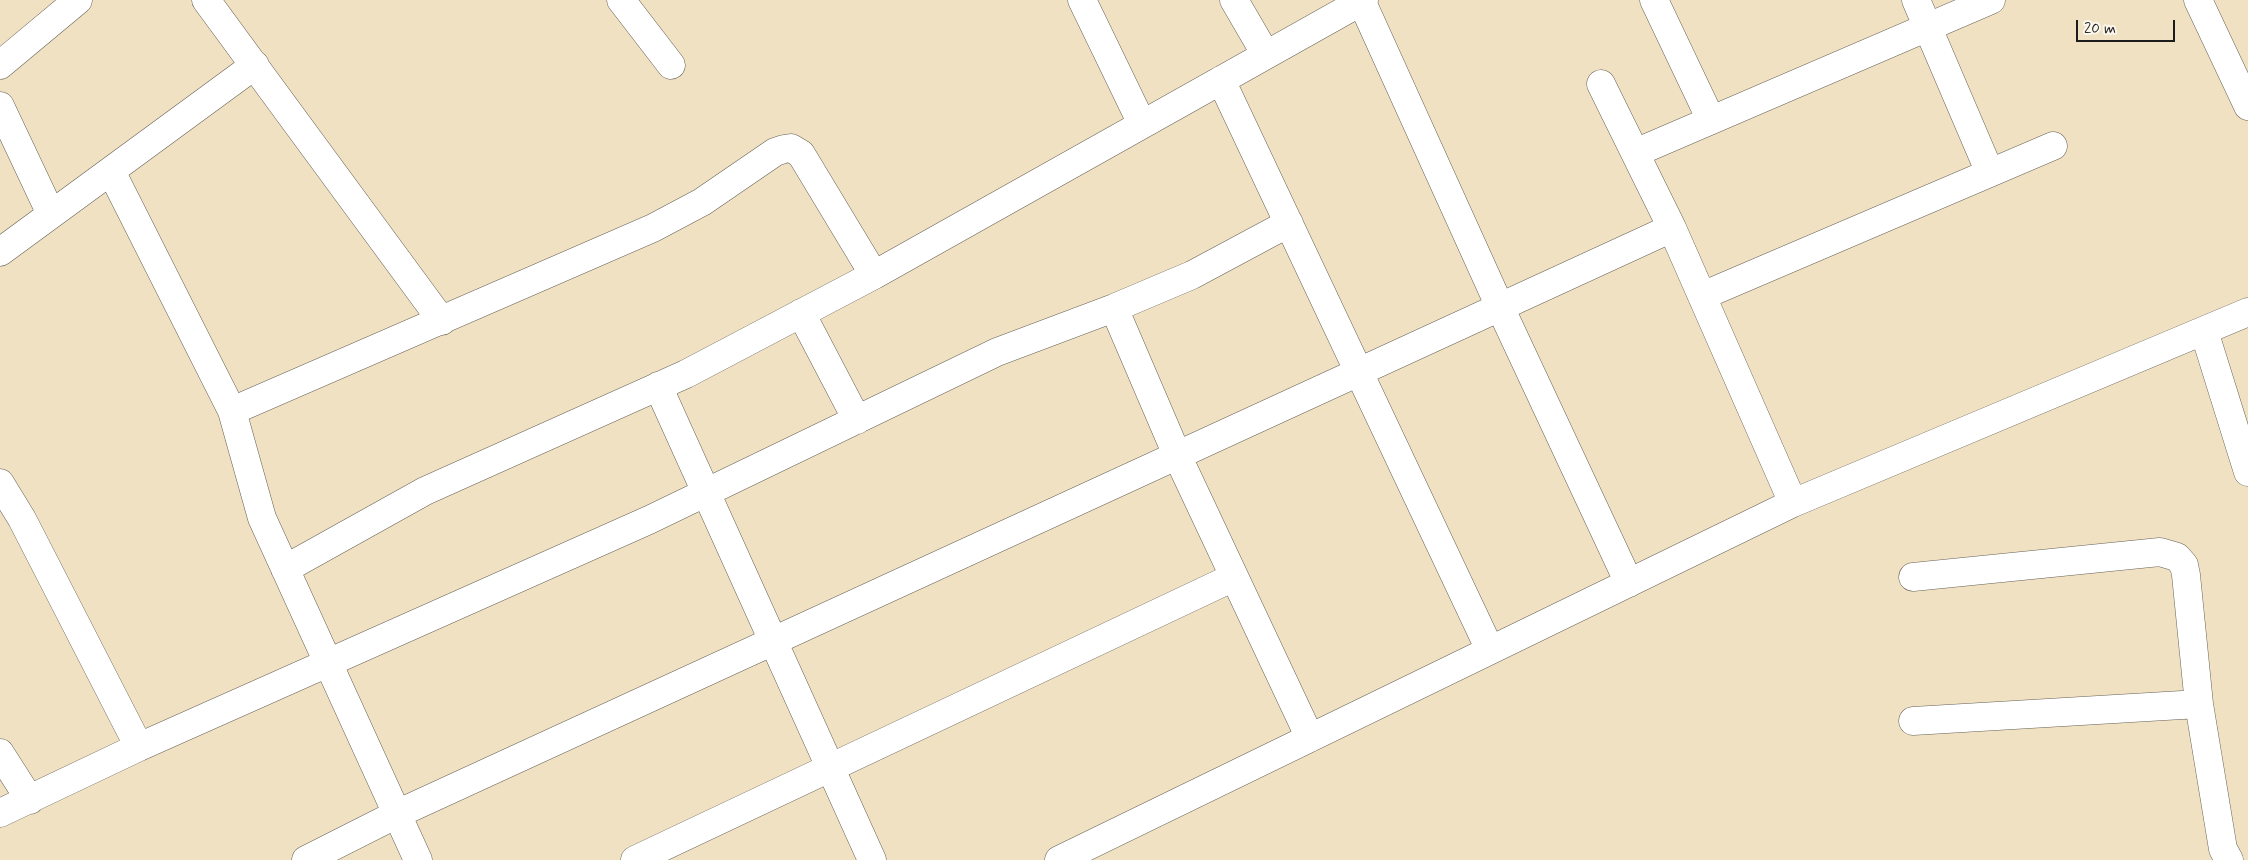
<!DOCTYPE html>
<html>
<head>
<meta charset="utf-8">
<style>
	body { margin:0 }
	#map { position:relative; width:2248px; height:860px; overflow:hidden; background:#f0e1c2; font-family:Mynerve,sans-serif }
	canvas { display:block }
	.scale { position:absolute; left:2076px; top:20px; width:99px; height:22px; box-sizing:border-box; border:2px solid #1c1c1c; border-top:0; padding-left:6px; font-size:15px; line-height:18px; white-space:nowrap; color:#1c1c1c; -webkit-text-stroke:4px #fbf7ec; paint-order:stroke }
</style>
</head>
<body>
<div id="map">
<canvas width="2248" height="860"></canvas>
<div class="scale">20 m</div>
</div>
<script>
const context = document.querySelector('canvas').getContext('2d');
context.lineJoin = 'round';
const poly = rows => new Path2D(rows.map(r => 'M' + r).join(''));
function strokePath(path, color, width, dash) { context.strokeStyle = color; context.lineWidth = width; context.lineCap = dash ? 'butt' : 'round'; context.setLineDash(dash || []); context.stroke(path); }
const street = poly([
	[206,0,442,321],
	[621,0,671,65],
	[1082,0,1142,124],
	[1234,0,1266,55],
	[1361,0,1500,307,1629,583],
	[1654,0,1711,120],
	[1916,0,1990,173],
	[2198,0,2248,106],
	[0,65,78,0],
	[1221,80,1490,650],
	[1601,84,1672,228,1793,503],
	[0,106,51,214],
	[1635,153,1991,0],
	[111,171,232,411,262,518,418,860],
	[0,252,255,65],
	[1702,296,2053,146],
	[1114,308,1177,455,1310,738],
	[801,313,857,420],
	[2204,331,2248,472],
	[658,386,872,860],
	[232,411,653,228,702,202,775,152,784,149,791,148,801,154,874,275],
	[0,483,22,519,139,747],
	[285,569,425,491,686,374,874,275,1364,0],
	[1913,577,2160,552,2177,557,2184,565,2186,575,2199,704,2223,849,2229,860],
	[1913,721,2199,704],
	[0,753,30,800],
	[0,813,139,747,649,520,997,352,1114,308,1192,275,1289,223],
	[306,860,397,814,1672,228],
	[635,860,1234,577],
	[1059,860,1793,503,2248,312]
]);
strokePath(street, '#666156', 29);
strokePath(street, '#fff', 28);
</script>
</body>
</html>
